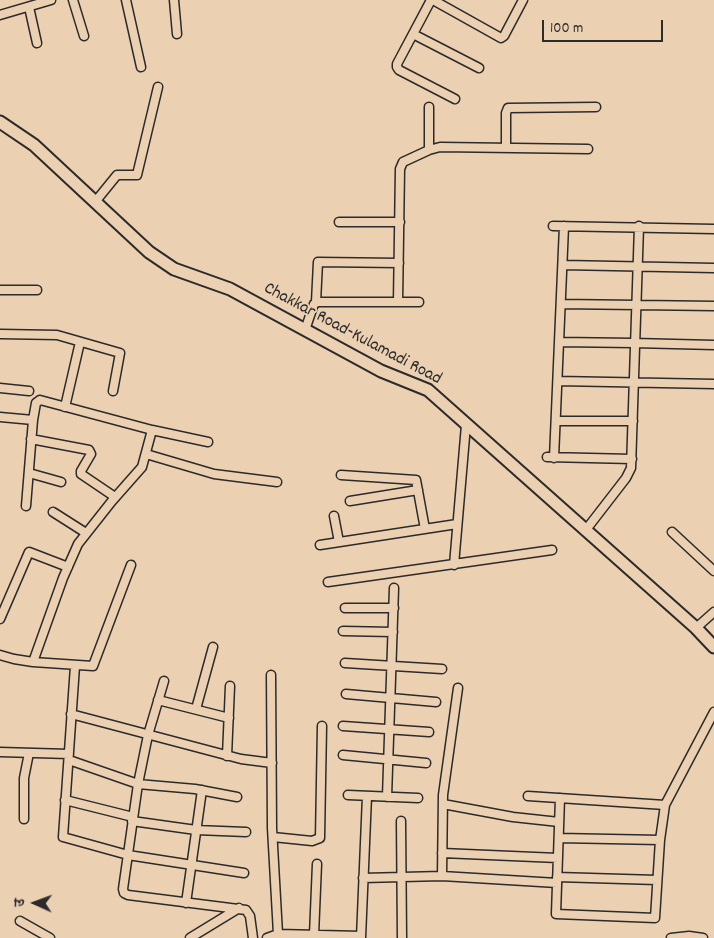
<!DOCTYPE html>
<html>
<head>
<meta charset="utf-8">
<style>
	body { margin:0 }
	#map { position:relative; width:714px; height:938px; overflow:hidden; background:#ebd0b2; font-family:Dekko,"Playpen Sans Deva",sans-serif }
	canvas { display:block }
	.north { position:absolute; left:10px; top:878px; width:50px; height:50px; -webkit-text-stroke:4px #ebd0b2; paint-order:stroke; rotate:272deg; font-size:14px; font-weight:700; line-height:20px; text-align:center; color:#2b2b2b }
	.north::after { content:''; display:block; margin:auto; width:18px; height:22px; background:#2b2b2b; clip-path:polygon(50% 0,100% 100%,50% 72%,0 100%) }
	.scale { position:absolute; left:542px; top:20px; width:121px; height:22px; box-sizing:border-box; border:2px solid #2b2b2b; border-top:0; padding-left:6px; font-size:15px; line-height:18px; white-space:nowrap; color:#2b2b2b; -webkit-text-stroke:4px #ebd0b2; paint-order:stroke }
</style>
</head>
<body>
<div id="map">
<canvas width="714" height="938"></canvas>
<div class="north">उ</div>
<div class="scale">100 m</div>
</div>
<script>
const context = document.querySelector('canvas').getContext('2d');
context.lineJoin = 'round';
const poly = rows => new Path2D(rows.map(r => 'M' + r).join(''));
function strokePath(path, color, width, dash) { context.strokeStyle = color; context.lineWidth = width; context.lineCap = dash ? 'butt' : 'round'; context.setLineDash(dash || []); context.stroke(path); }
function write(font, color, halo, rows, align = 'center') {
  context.font = font + ' Dekko,sans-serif'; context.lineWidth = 4; context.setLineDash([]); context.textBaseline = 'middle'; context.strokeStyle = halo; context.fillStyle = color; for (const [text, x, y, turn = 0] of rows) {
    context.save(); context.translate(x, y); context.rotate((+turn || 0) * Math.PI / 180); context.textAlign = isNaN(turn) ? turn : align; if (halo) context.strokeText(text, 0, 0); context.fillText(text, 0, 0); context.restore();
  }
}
const street = poly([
	[73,0,84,36],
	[126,0,141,67],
	[174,0,177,34],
	[431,0,397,64,397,67,399,70,455,99],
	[433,0,501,38,504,36,523,0],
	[29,7,37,43],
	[0,15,51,0],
	[413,34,479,68],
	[429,107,429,150],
	[506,147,506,113,508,108,596,107],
	[95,202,117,175,137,175,158,87],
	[339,222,400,222],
	[553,226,714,229],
	[563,265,714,268],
	[0,290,37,290],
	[316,302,318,262,399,263],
	[398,302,400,169,403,162,429,150,440,147,588,149],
	[561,304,714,306],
	[305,330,314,304,318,302,419,302],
	[0,334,57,335,120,353,113,391],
	[559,342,634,343,714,345],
	[558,381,714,384],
	[0,388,29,391],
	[65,407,80,342],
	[0,417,33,420],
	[556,421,633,421],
	[31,439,89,450,91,454,81,471,81,474,115,497],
	[146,454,214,474,277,482],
	[547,457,632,459],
	[554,458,564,226],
	[29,473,61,482],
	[341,475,416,480,425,529],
	[350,501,418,490],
	[26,506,33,420,36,403,40,400,152,430,208,442],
	[53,512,86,533],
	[334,516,339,542],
	[585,531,626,478,631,468,639,226],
	[672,532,714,571],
	[320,545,457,524],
	[454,565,466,425],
	[328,582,552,550],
	[345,608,394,608],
	[0,619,29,552,68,567],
	[696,628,714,612],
	[343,631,393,632],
	[0,655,14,659,33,662,93,666,131,565],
	[33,662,63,578,78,544,112,501,142,467,152,430],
	[345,663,442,669],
	[75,666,63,837,128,855,244,873],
	[271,675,272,828,278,934],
	[164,681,148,735,138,784,123,889,124,893,128,895,246,910,250,916,253,938],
	[346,694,436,702],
	[158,700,229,718],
	[196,709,213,647],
	[71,714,241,759,272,763],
	[343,726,429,732],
	[0,752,69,754],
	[343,755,426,763],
	[227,756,230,686],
	[69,760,138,784,195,789,237,797],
	[348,795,418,798],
	[528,796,665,805],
	[387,797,394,588],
	[560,798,556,914,655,918,660,840,665,805,714,712],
	[65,800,133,817],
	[443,804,513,817,559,822],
	[24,819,24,778,29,753],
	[132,821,196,830,246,832],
	[401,821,402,938],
	[273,837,312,841,320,838,322,726],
	[559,838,660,840],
	[442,853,558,858],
	[442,876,443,795,458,688],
	[557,877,657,880],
	[363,878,442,876,557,883],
	[186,903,202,790],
	[20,921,50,938],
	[314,935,317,864],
	[190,938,239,908],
	[267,938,278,934,361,936],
	[361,938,367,796],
	[671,938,689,936,703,938]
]);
const secondary = poly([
	[0,122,34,145,149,252,174,269,230,289,381,371,428,390,696,628,714,647]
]);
const streetNames = [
	["Chakkar Road-Kulamadi Road",352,335,28]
];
strokePath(street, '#2b2b2b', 11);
strokePath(secondary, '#2b2b2b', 15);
strokePath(street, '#ebd0b2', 8);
strokePath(secondary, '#ebd0b2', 11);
write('18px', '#2b2b2b', '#ebd0b2', streetNames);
</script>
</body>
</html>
